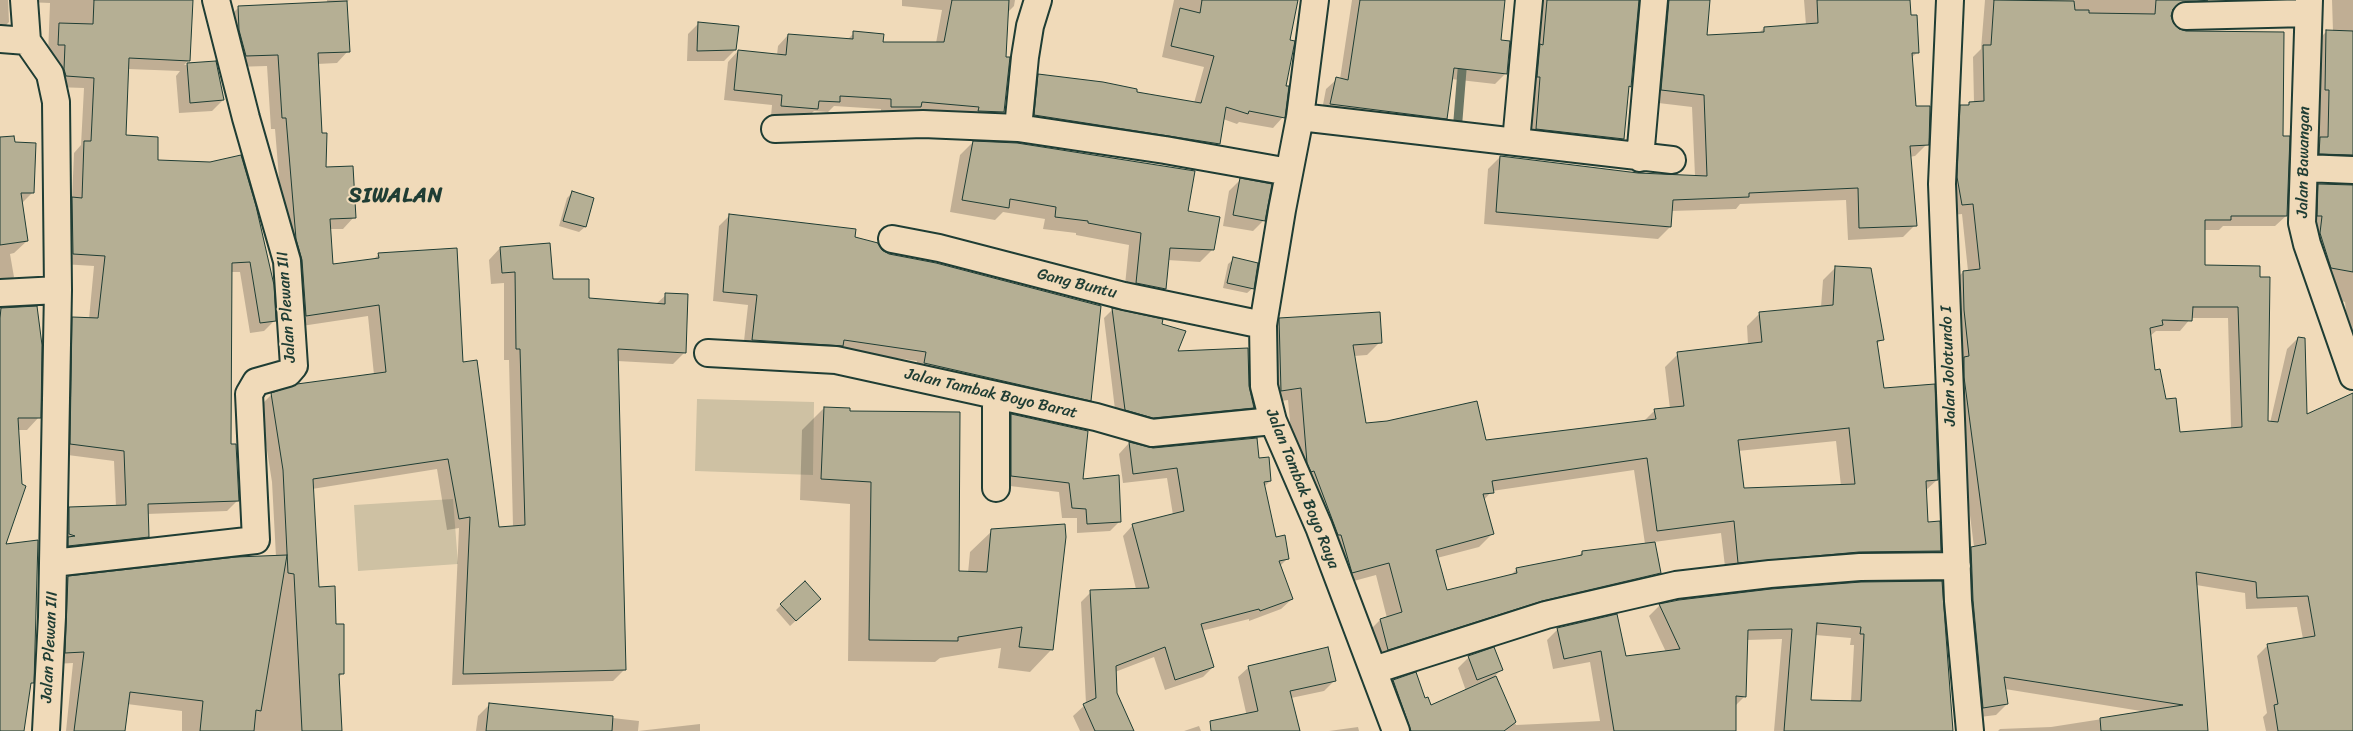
<!DOCTYPE html>
<html>
<head>
<meta charset="utf-8">
<style>
	body { margin:0 }
	canvas { display:block; background:#f0dab9 }
</style>
</head>
<body>
<canvas width="2353" height="731"></canvas>
<script>
const context = document.querySelector('canvas').getContext('2d');
context.lineJoin = 'round';
function fill(path, color) { context.fillStyle = color; context.fill(path, 'evenodd'); }
const poly = rows => new Path2D(rows.map(r => 'M' + r).join(''));
function strokePath(path, color, width, dash) { context.strokeStyle = color; context.lineWidth = width; context.lineCap = dash ? 'butt' : 'round'; context.setLineDash(dash || []); context.stroke(path); }
function write(font, color, halo, rows, align = 'center') {
  context.font = font + ' Sriracha,sans-serif'; context.lineWidth = 4; context.setLineDash([]); context.textBaseline = 'middle'; context.strokeStyle = halo; context.fillStyle = color; for (const [text, x, y, turn = 0] of rows) {
    context.save(); context.translate(x, y); context.rotate((+turn || 0) * Math.PI / 180); context.textAlign = isNaN(turn) ? turn : align; if (halo) context.strokeText(text, 0, 0); context.fillText(text, 0, 0); context.restore();
  }
}
const green = poly([
	[697,399,814,402,813,475,695,471],
	[453,499,458,564,358,571,354,505]
]);
const shadow = poly([
	[0,0,8,0,9,22,0,31],
	[23,0,191,0,189,60,184,65,215,62,223,100,212,111,179,113,176,76,180,71,128,69,125,137,156,161,210,164,275,320,264,331,250,333,240,272,230,272,230,446,238,500,227,511,147,514,148,536,137,547,58,556,59,519,70,509,116,507,114,461,60,454,62,329,73,318,89,319,94,266,62,264,62,209,72,199,74,153,81,145,84,88,55,87,55,55,48,55,50,3,25,2],
	[327,0,350,0,346,1,348,51,337,63,317,64,325,168,354,217,343,229,330,229,332,266,373,260,379,254,462,363,498,528,513,527,509,360,504,360,504,283,491,284,489,260,500,248,588,299,656,304,666,295,684,353,673,364,617,361,624,670,613,681,452,685,459,528,447,530,437,469,312,489,318,589,335,626,343,673,338,678,341,731,182,731,182,711,127,704,124,731,66,731,73,663,54,664,57,589,68,578,276,557,272,482,260,406,272,394,374,375,368,316,295,327,285,252,275,129,271,129,267,66,234,67,227,19,239,7,327,3],
	[902,0,1015,0,1014,6,1007,13,1003,112,993,122,881,117,881,109,834,106,828,112,814,111,806,119,771,116,772,105,724,100,728,62,738,51,777,55,778,46,788,35,847,40,854,33,882,43,936,43,942,10,902,6],
	[1174,0,1296,0,1289,41,1283,117,1273,128,1239,122,1237,124,1223,119,1219,144,1208,154,1024,125,1028,85,1039,75,1194,103,1204,67,1162,57],
	[1352,0,1473,0,1480,50,1506,73,1495,84,1451,79,1446,118,1435,129,1321,115,1326,89,1337,79,1340,79],
	[1536,0,1638,0,1630,86,1627,89,1622,139,1610,151,1524,141],
	[1651,0,1709,0,1705,36,1758,34,1764,28,1806,25,1804,0,1909,0,1910,16,1918,52,1911,58,1914,108,1927,144,1915,156,1909,157,1915,225,1903,237,1848,240,1846,200,1740,204,1736,209,1671,211,1670,227,1658,239,1484,224,1488,169,1500,157,1638,174,1695,176,1692,107,1650,102],
	[1985,0,2206,0,2195,11,2171,13,2172,25,2282,137,2286,216,2275,226,2223,226,2219,230,2204,230,2204,266,2258,267,2267,422,2270,423,2287,349,2298,338,2306,416,2353,470,2353,731,2266,731,2263,717,2267,713,2257,656,2268,645,2303,639,2297,607,2246,609,2245,593,2196,585,2207,731,1998,731,2000,729,2051,727,2147,712,2005,689,2007,704,1996,715,1972,718,1961,559,1974,547,1954,389,1952,283,1963,272,1968,271,1962,214,1952,215,1950,118,1961,107,1974,103,1973,57,1981,49],
	[2191,318,2228,318,2231,429,2179,433,2165,401,2154,371,2150,336,2156,331,2180,331],
	[2332,0,2353,0,2353,171,2309,164,2309,149,2318,140,2319,100,2315,43,2326,32,2333,32],
	[699,23,735,50,724,61,687,61,688,34],
	[973,142,1186,212,1213,249,1200,262,1167,260,1164,289,1152,301,1124,295,1129,245,1076,235,1076,233,1043,229,1045,219,1003,212,995,220,950,212,960,155],
	[0,143,32,193,22,203,27,241,14,253,10,254,14,277,0,290],
	[1240,180,1264,220,1253,231,1223,226,1229,191],
	[2319,185,2353,185,2353,373,2345,302,2332,299,2336,281,2320,278,2308,196],
	[572,193,593,199,585,227,579,232,559,226,567,198],
	[729,216,853,238,881,251,1090,400,1080,410,915,372,917,361,837,350,743,350,748,305,713,301,719,226],
	[1234,259,1253,288,1247,293,1223,288,1228,264],
	[1836,267,1882,339,1876,345,1883,389,1937,480,1925,491,1927,523,1940,551,1927,564,1726,575,1721,533,1654,542,1660,573,1647,586,1375,662,1367,633,1380,620,1387,618,1376,575,1339,585,1295,476,1288,400,1268,403,1267,333,1280,319,1380,342,1367,355,1354,356,1365,424,1485,441,1644,421,1655,410,1670,409,1665,367,1678,354,1748,345,1747,326,1760,313,1821,307,1823,280],
	[1836,441,1841,486,1743,490,1738,451],
	[1634,470,1645,544,1582,552,1578,557,1517,569,1510,576,1446,591,1437,558,1479,547,1492,534,1483,501,1492,491],
	[36,307,39,417,27,430,18,430,4,545,32,683,30,685,23,731,0,731,0,308],
	[1112,310,1161,325,1177,352,1248,387,1253,407,1244,416,1144,426,1116,418,1104,318],
	[824,408,958,572,968,573,970,552,992,531,1051,650,1030,672,998,668,1001,648,940,658,935,662,848,661,850,504,800,500,802,430],
	[1011,415,1081,481,1120,521,1110,531,1077,533,1077,518,1062,518,1059,492,1002,485,1002,425],
	[1129,443,1153,449,1258,459,1270,481,1264,487,1275,539,1288,558,1280,566,1292,599,1281,609,1249,621,1249,619,1201,631,1213,667,1203,677,1165,690,1154,657,1115,672,1116,693,1133,731,1080,731,1073,716,1086,704,1081,602,1091,592,1136,589,1123,536,1133,525,1173,515,1167,478,1123,483,1119,454],
	[1941,582,1953,731,1774,731,1782,639,1746,640,1745,696,1735,706,1734,731,1397,731,1383,692,1394,681,1424,700,1430,707,1466,691,1458,668,1469,657,1501,670,1494,677,1516,725,1600,721,1590,662,1553,669,1547,640,1558,629,1625,657,1666,652,1649,616,1659,606,1679,601],
	[1815,635,1851,638,1850,645,1854,645,1851,702,1810,701],
	[814,604,790,626,776,610,781,605],
	[1249,667,1335,680,1324,691,1291,698,1298,731,1216,731,1247,717,1238,677],
	[490,704,639,721,638,731,700,724,700,731,476,731,478,716],
	[1199,726,1201,731,1184,731],
	[1358,727,1359,731,1329,731]
]);
const stream = poly([
	[1457,132,1463,58]
]);
const building = poly([
	[94,0,193,0,190,61,129,58,126,135,158,137,158,160,210,162,241,155,256,206,274,285,276,321,260,323,250,262,232,263,231,444,236,444,239,501,148,504,149,537,68,546,68,537,75,536,69,534,69,507,126,505,124,451,70,444,72,317,98,318,105,256,73,254,72,197,82,198,84,141,91,141,94,78,66,76,64,69,65,45,58,45,59,23,93,24,94,0],
	[952,0,1009,0,1006,57,1010,57,1004,112,978,111,979,107,922,102,921,107,891,107,891,99,840,96,840,102,819,101,818,109,781,106,782,95,734,90,738,50,786,55,788,34,853,39,853,31,884,34,883,42,944,42,952,0],
	[1202,0,1298,0,1290,40,1295,41,1286,86,1289,86,1285,118,1249,111,1248,114,1226,107,1220,144,1034,115,1038,74,1103,82,1137,89,1137,92,1201,103,1214,56,1171,46,1180,8,1200,13,1202,0],
	[1360,0,1505,0,1501,40,1510,41,1507,74,1454,68,1447,119,1330,104,1336,77,1348,80,1360,0],
	[1547,0,1639,0,1631,87,1629,86,1624,139,1536,129,1540,77,1537,77,1540,44,1543,45,1547,0],
	[1669,0,1710,0,1707,35,1764,32,1764,27,1818,23,1817,0,1910,0,1911,15,1917,15,1919,53,1912,53,1916,106,1930,106,1929,145,1910,146,1917,226,1859,228,1858,188,1749,193,1749,197,1673,200,1671,227,1496,212,1500,156,1638,173,1707,176,1704,95,1661,90,1669,0],
	[1994,0,2074,1,2075,10,2089,10,2089,13,2155,14,2156,0,2208,0,2178,4,2173,9,2171,16,2174,24,2179,29,2186,31,2284,32,2283,136,2290,136,2287,216,2231,216,2231,220,2205,220,2205,265,2260,266,2260,277,2270,277,2268,421,2278,422,2298,337,2305,338,2307,414,2353,393,2353,731,2278,731,2274,705,2278,704,2267,644,2315,636,2308,596,2257,598,2256,582,2196,572,2208,731,2101,731,2100,718,2183,705,2004,677,2008,704,1983,708,1973,600,1971,547,1986,544,1964,377,1964,357,1969,356,1964,310,1963,271,1980,269,1973,204,1962,205,1957,177,1960,105,1969,105,1969,102,1984,101,1983,45,1991,45,1994,0],
	[2193,307,2238,307,2242,427,2180,432,2176,398,2166,399,2160,369,2155,370,2150,328,2163,325,2162,320,2192,321,2193,307],
	[347,1,350,52,318,53,322,133,327,133,326,167,353,166,356,218,330,219,333,264,379,258,378,253,457,248,463,362,477,360,499,527,525,525,520,349,516,349,515,272,502,273,500,247,550,243,553,279,589,279,589,298,665,304,665,293,688,294,686,353,618,349,626,670,463,674,470,517,459,519,448,459,313,479,319,587,335,586,336,624,344,624,344,674,339,674,342,731,302,731,294,574,288,573,283,470,271,393,297,384,386,372,379,305,306,316,302,260,296,239,286,118,282,118,278,55,246,56,239,30,238,6,347,1],
	[698,22,739,26,736,50,697,51,698,22],
	[2326,30,2353,31,2353,155,2319,154,2320,137,2328,137,2329,90,2325,90,2326,30],
	[216,61,224,100,190,103,187,63,216,61],
	[14,136,15,142,36,143,34,193,21,193,28,241,0,245,0,137,14,136],
	[973,141,1017,143,1195,171,1188,211,1220,217,1214,250,1170,248,1166,289,1136,283,1141,233,1088,223,1088,221,1055,217,1056,207,1010,199,1009,208,962,200,973,141],
	[1240,178,1272,184,1265,221,1233,215,1240,178],
	[2318,184,2353,185,2353,272,2331,268,2320,233,2322,216,2317,216,2318,184],
	[572,191,594,198,586,227,563,221,572,191],
	[729,214,856,229,855,237,878,243,882,250,889,254,936,263,1101,306,1091,401,924,363,926,352,844,340,843,346,752,340,757,295,723,292,729,214],
	[1233,257,1258,263,1254,289,1227,283,1233,257],
	[1835,266,1871,268,1884,340,1877,341,1884,388,1935,384,1938,480,1926,481,1928,522,1940,521,1941,551,1859,552,1738,563,1734,521,1657,531,1647,458,1492,481,1494,493,1483,494,1494,534,1436,550,1447,590,1517,573,1516,568,1582,555,1582,551,1655,542,1661,573,1542,601,1388,650,1380,619,1402,612,1389,563,1352,573,1341,535,1338,535,1314,471,1311,472,1307,463,1301,388,1281,391,1279,318,1380,312,1382,343,1353,345,1366,423,1387,421,1477,401,1486,440,1656,419,1654,409,1684,406,1677,352,1762,342,1759,312,1833,305,1835,266],
	[1849,428,1855,484,1744,488,1738,440,1849,428],
	[37,306,42,345,41,418,18,418,22,484,26,486,6,544,38,540,34,683,31,683,24,731,0,731,0,318,1,308,37,306],
	[1112,308,1163,319,1162,324,1186,331,1178,351,1248,348,1249,386,1254,408,1153,418,1125,410,1112,308],
	[824,407,850,408,850,411,960,412,959,571,987,572,991,529,1065,524,1066,537,1053,650,1019,647,1022,627,958,637,958,641,869,640,871,482,821,479,824,407],
	[1011,414,1088,431,1083,479,1119,475,1121,522,1087,524,1086,509,1072,508,1069,483,1011,476,1011,414],
	[1257,438,1259,458,1269,457,1271,481,1264,482,1276,537,1285,535,1289,559,1279,561,1293,599,1260,611,1259,609,1201,624,1214,667,1175,680,1165,647,1116,666,1117,693,1134,731,1095,731,1083,704,1096,698,1090,590,1149,588,1132,524,1184,511,1177,468,1133,474,1129,442,1153,448,1257,438],
	[287,555,261,711,256,710,254,731,200,731,203,701,130,692,125,731,74,731,84,652,65,653,68,576,236,557,287,555],
	[805,581,821,599,796,621,780,604,805,581],
	[1942,581,1953,731,1784,731,1792,629,1748,630,1746,697,1736,696,1736,731,1614,731,1601,651,1564,659,1557,628,1617,614,1626,656,1680,649,1659,604,1679,600,1771,589,1861,582,1942,581],
	[1817,623,1861,627,1860,634,1864,634,1861,701,1811,700,1817,623],
	[1328,647,1336,681,1290,691,1300,731,1211,731,1210,721,1258,711,1248,666,1328,647],
	[1494,647,1503,670,1477,680,1468,656,1494,647],
	[1416,672,1425,698,1428,697,1431,705,1496,676,1516,722,1504,731,1411,731,1393,680,1416,672],
	[489,703,613,716,612,731,486,731,489,703]
]);
const street = poly([
	[24,0,27,41,50,74,56,102,58,290,52,617,46,731],
	[1315,0,1300,117,1282,210,1263,325,1264,386,1273,421,1319,527,1396,731],
	[1950,0,1942,184,1958,601,1970,731],
	[2309,0,2302,223,2307,244,2353,376],
	[2186,16,2308,13],
	[0,39,27,41],
	[1300,117,1672,160],
	[1018,128,1025,57,1030,26,1038,0],
	[775,129,923,124,1018,128,1165,150,1289,172],
	[1516,142,1529,0],
	[1640,158,1654,0],
	[2304,168,2353,170],
	[892,239,939,248,1124,296,1263,325],
	[0,293,58,290],
	[708,353,836,360,1096,417,1152,433,1273,421],
	[996,396,996,488],
	[53,563,256,540,249,394,256,382,288,373,294,366,287,261,246,118,216,0],
	[1374,670,1546,615,1676,585,1770,574,1860,567,1957,566]
]);
const streetNames = [
	["Jalan Bawangan",2304,162,-89],
	["Gang Buntu",1077,284,14],
	["Jalan Plewan III",287,307,-94],
	["Jalan Jolotundo I",1949,366,-92],
	["Jalan Tambak Boyo Barat",991,394,13],
	["Jalan Tambak Boyo Raya",1302,489,68],
	["Jalan Plewan III",50,647,-87]
];
const districtNames = [
	["SIWALAN",396,197]
];
fill(green, '#cec1a3');
fill(shadow, '#0003');
strokePath(stream, '#6b7664', 9);
fill(building, '#b5af94');
strokePath(building, '#1f3d34', 1);
strokePath(street, '#1f3d34', 30);
strokePath(street, '#f0dab9', 26);
write('16px', '#1f3d34', '#f0dab9', streetNames);
context.letterSpacing = '1px';
write('bold 21px', '#1f3d34', '#f0dab9', districtNames);
context.letterSpacing = '0px';
</script>
</body>
</html>
